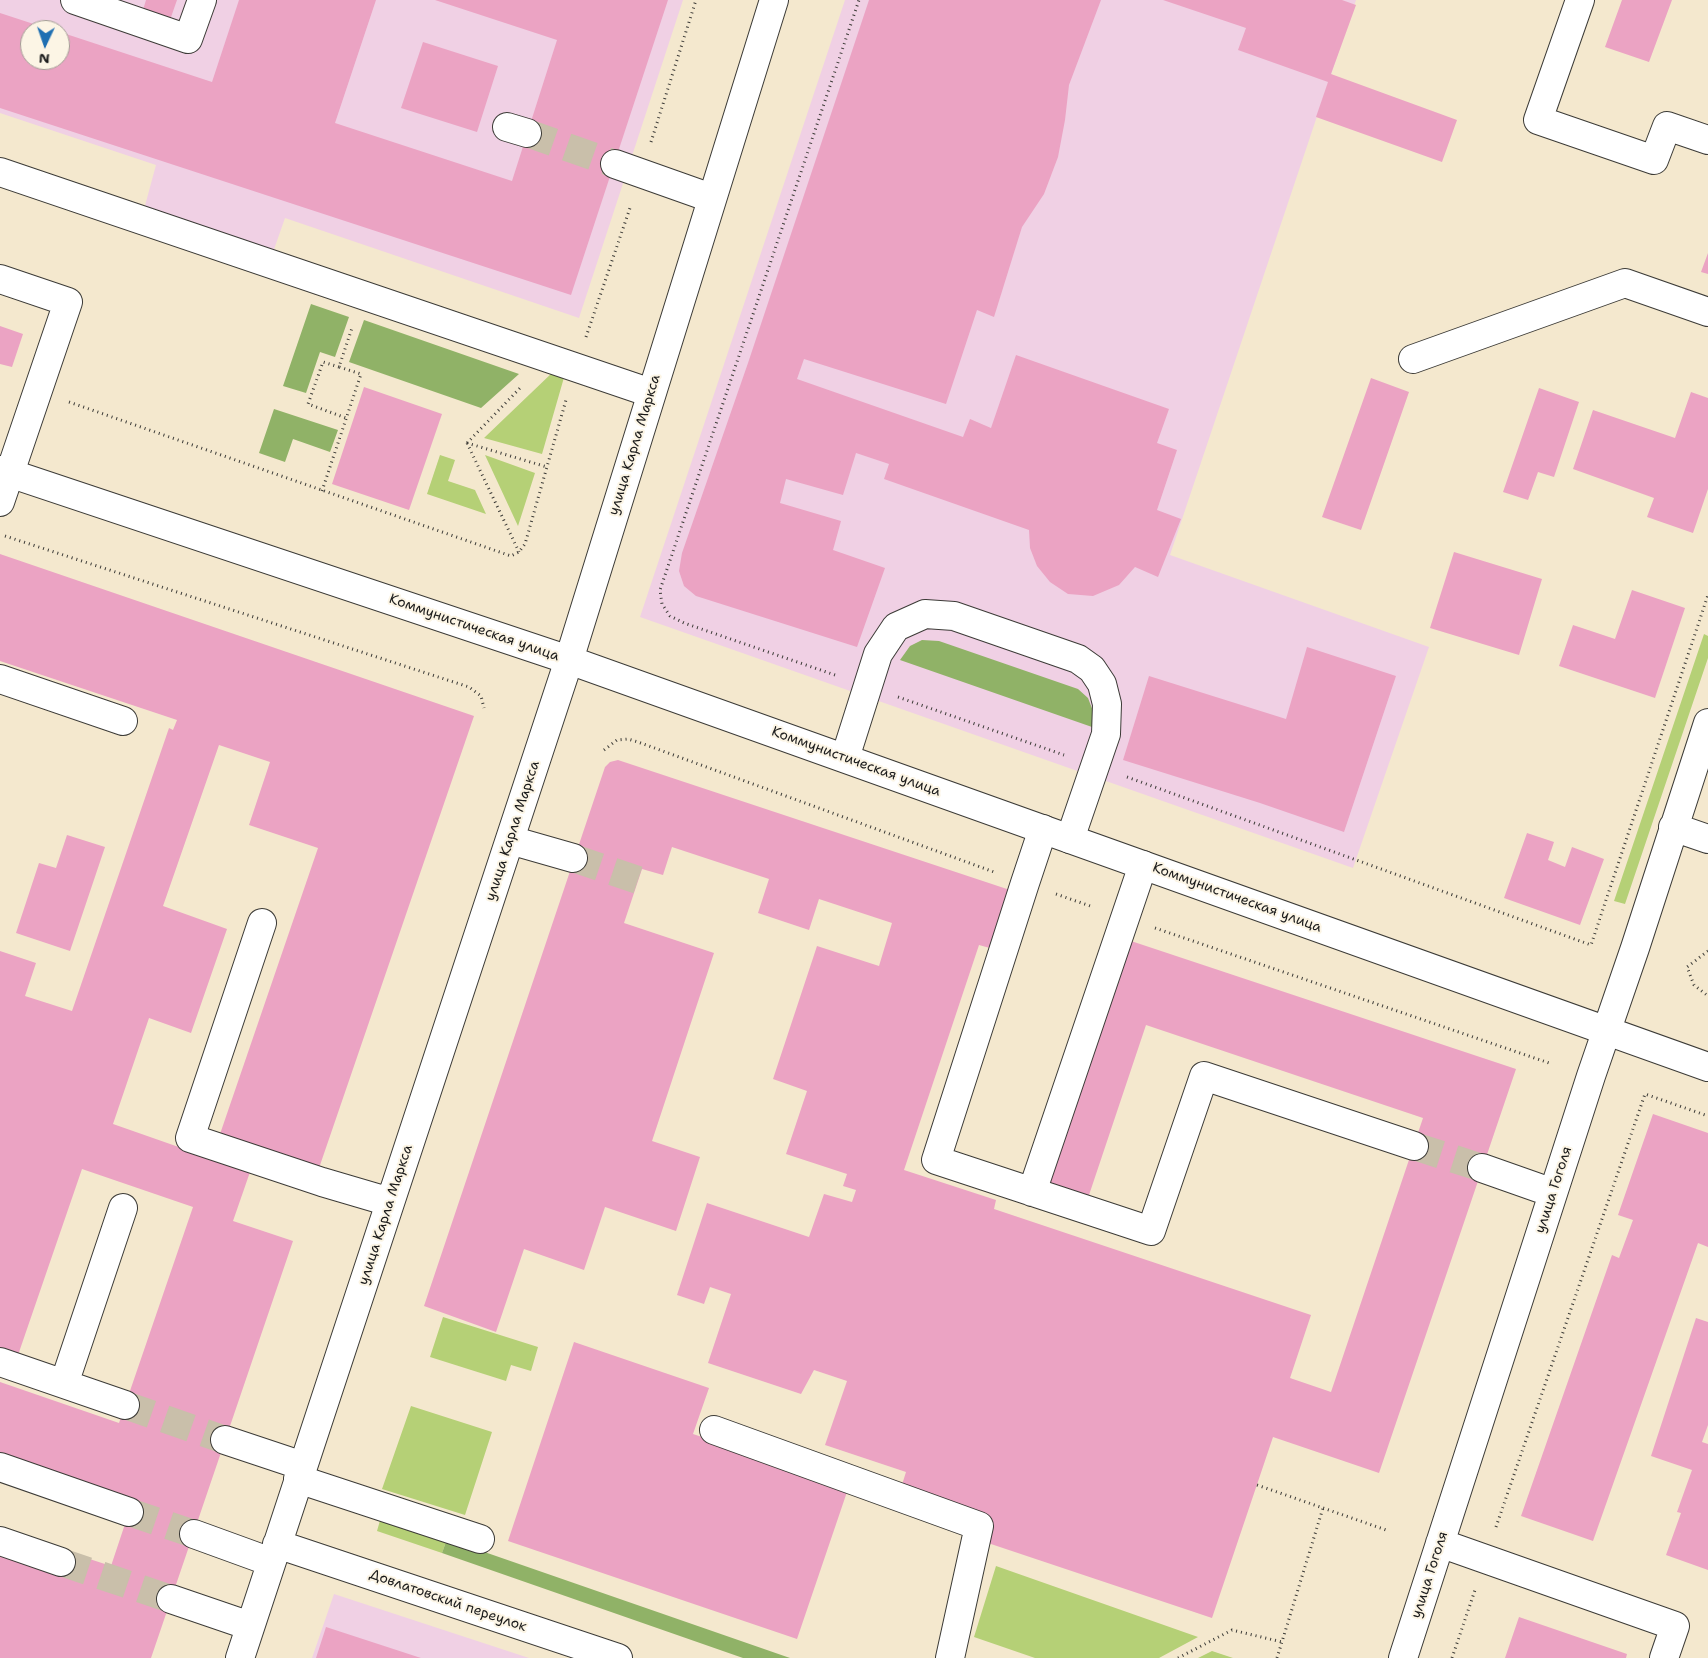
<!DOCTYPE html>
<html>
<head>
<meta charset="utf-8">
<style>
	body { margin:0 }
	#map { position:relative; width:1708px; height:1658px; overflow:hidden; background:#f4e8ce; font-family:"Shantell Sans",sans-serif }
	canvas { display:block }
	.north { position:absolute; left:20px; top:20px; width:50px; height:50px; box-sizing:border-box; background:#fcf5e5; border:1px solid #a29e95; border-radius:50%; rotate:183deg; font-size:14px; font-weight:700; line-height:20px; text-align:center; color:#1c1c1c }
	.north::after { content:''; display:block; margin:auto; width:18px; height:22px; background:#1f6fb2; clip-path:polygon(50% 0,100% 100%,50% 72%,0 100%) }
</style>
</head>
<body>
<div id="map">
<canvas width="1708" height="1658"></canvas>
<div class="north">N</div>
</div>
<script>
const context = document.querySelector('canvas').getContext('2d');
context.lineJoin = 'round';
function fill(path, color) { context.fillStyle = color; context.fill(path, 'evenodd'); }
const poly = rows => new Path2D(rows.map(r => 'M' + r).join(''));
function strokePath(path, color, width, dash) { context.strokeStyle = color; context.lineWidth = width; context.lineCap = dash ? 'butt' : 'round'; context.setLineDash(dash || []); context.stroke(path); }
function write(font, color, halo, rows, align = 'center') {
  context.font = font + ' "Shantell Sans",sans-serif'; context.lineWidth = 4; context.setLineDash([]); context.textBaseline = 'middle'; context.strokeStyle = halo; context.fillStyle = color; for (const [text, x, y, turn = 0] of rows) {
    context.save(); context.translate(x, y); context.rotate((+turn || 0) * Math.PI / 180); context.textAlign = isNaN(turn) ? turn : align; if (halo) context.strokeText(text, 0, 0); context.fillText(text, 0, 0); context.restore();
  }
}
const built = poly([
	[0,0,683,0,579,318,285,218,271,258,143,213,156,165,0,113],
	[30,30,60,30,60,60,30,60],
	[845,0,1356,0,1170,555,1429,647,1353,868,640,617],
	[334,1594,529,1658,312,1658]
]);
const green = poly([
	[554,371,565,374,542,454,484,438],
	[440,455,455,460,448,481,475,490,486,514,427,494],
	[485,455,535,473,518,526],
	[1704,634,1708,636,1708,658,1625,904,1614,901],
	[443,1317,538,1347,531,1371,511,1365,506,1381,430,1357],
	[411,1406,492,1432,465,1515,382,1489],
	[381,1517,447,1539,442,1553,377,1531],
	[996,1566,1198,1637,1159,1658,1035,1658,974,1637],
	[1212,1651,1233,1658,1198,1658]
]);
const forest = poly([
	[311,304,349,317,335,357,320,352,306,393,283,386],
	[364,320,519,374,481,408,349,362],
	[274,409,338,430,330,452,293,439,285,462,259,453],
	[922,640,939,641,1078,689,1088,698,1093,711,1092,727,900,660,910,646],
	[447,1539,790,1658,743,1658,442,1553]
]);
const building = poly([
	[146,0,177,0,170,20,143,10],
	[239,0,376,0,335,123,512,181,557,40,435,0,668,0,571,295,0,108,0,13,52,30,30,30,30,60,60,60,60,32,212,82],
	[869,0,1101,0,1069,85,1065,120,1058,157,1044,194,1022,227,994,317,977,310,946,404,804,359,797,379,963,437,970,419,991,428,1016,355,1169,409,1157,443,1177,450,1157,510,1181,519,1158,577,1135,567,1119,585,1093,596,1068,594,1050,582,1037,566,1030,548,1029,530,884,479,889,464,856,453,843,495,786,479,780,503,841,521,833,550,885,568,857,647,696,596,684,586,679,571,682,553,748,363],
	[1163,0,1342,0,1356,5,1331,74,1457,120,1442,162,1316,117,1328,82,1238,50,1246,28],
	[1622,0,1672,0,1649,62,1605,47],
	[423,42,498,66,477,132,401,108],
	[1708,253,1708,274,1701,272],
	[0,326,23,334,12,367,0,364],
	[1371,378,1409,392,1361,530,1322,517],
	[364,387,442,414,409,510,332,484],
	[1539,388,1579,402,1554,477,1538,472,1528,500,1503,492],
	[1691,392,1708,398,1708,489,1693,533,1647,517,1654,498,1573,469,1593,410,1675,438],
	[1454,552,1542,579,1519,655,1430,628],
	[0,554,474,716,318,1171,219,1137,318,848,249,825,270,762,219,745,163,906,227,929,191,1033,149,1018,113,1124,250,1172,233,1221,293,1241,151,1658,0,1658,0,1550,65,1551,111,1566,132,1503,0,1457,0,1382,119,1423,193,1207,82,1169,17,1358,0,1352,0,951,36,963,25,996,72,1011,169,728,173,730,177,720,0,661],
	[1632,590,1685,608,1655,698,1559,666,1573,625,1615,639],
	[1307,647,1396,676,1344,832,1260,803,1123,760,1149,676,1286,719],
	[618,760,1016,892,997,950,979,945,904,1170,996,1200,994,1209,1311,1315,1290,1378,1331,1392,1423,1118,1146,1025,1087,1201,1039,1185,1122,938,1516,1069,1379,1473,1273,1437,1212,1618,979,1540,901,1488,906,1472,825,1445,847,1381,814,1370,801,1394,708,1363,731,1294,710,1287,704,1304,677,1295,707,1203,809,1237,824,1194,852,1202,856,1190,843,1186,847,1174,786,1154,807,1091,773,1079,817,946,879,966,892,923,819,899,809,930,758,913,769,879,672,847,663,875,642,869,624,923,714,953,652,1141,700,1157,676,1231,605,1207,584,1270,524,1249,496,1332,424,1306,605,767,610,762],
	[1527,833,1554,842,1548,860,1565,867,1572,847,1604,859,1580,925,1504,898],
	[67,835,105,847,70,951,16,933,39,863,56,868],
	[1653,1114,1708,1133,1708,1247,1698,1243,1593,1541,1521,1516,1612,1255,1619,1258,1633,1220,1618,1215],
	[1696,1318,1708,1322,1708,1425,1702,1442,1708,1444,1708,1570,1666,1555,1681,1513,1677,1512,1692,1470,1651,1456],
	[574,1342,709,1388,693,1434,849,1486,797,1639,508,1541],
	[1519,1617,1627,1654,1626,1658,1505,1658],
	[326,1627,421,1658,316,1658]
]);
const minorTunnel = poly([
	[527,133,615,164],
	[573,858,638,880],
	[1414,1146,1482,1168],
	[125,1405,225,1440],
	[129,1512,194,1534],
	[61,1562,171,1599]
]);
const path = poly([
	[651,142,696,0],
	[586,337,631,205],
	[339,367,323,362,308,404,346,418],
	[69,402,511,556,519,552,525,544,566,400],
	[467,443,519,552],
	[467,443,522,386],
	[467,443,547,467],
	[322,491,361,374,339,367,352,328],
	[5,536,469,687,481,696,484,708],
	[835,675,684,623,670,616,662,604,660,590,859,0],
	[898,697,1064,755],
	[604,750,617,740,628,739,638,742,994,872],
	[1127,777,1591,945,1708,595],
	[1056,894,1093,907],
	[1155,928,1552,1064],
	[1708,951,1687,967,1694,985,1708,996],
	[1257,1485,1389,1531],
	[1496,1527,1645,1094,1708,1116],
	[1178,1658,1232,1630,1282,1642],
	[1277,1658,1323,1508],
	[1452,1658,1475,1590]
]);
const minor = poly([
	[75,0,188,39,202,0],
	[1580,0,1538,120,1654,160,1667,126,1708,140],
	[507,127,527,133],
	[615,164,711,198],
	[0,172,651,393],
	[0,279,68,302,0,502],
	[1413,359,1625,283,1708,312],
	[0,679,123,721],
	[845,758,878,654,896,627,925,614,954,616,1078,659,1092,669,1102,684,1107,704,1106,734,1070,839],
	[1673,827,1708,839],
	[1043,829,1025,883,936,1160,1151,1231,1204,1076,1414,1146],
	[510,840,573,858],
	[262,923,190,1138,322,1182,390,1202],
	[1482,1168,1553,1193],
	[1032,1192,1143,865],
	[0,1362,125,1405],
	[64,1384,123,1208],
	[714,1430,979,1526,950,1658],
	[225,1440,303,1466],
	[0,1467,129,1512],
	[298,1479,480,1539],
	[194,1534,271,1562],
	[0,1541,61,1562],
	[1440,1543,1675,1626,1664,1658],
	[277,1544,618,1658],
	[171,1599,250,1626],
	[240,1658,569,660],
	[1403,1658,1591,1076,1635,948,1708,723]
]);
const major = poly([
	[0,470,569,660,1708,1067],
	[569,660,774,0]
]);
const streetNames = [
	["улица Карла Маркса",635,445,-73],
	["Коммунистическая улица",474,628,19],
	["Коммунистическая улица",856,762,20],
	["улица Карла Маркса",513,831,-72],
	["Коммунистическая улица",1237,898,20],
	["улица Гоголя",1554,1190,-72],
	["улица Карла Маркса",386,1215,-72],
	["улица Гоголя",1430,1575,-72],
	["Довлатовский переулок",448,1601,19]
];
fill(built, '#f0d0e4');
fill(green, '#b5d076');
fill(forest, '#90b267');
fill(building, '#eba3c3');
strokePath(minorTunnel, '#c9bfaa', 28, [28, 14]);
strokePath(minor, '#3c3b37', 30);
strokePath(major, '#3c3b37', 30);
strokePath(path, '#3c3b37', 3, [1, 4]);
strokePath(minor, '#fff', 28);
strokePath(major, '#fff', 28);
write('14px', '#1c1c1c', '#fcf5e5', streetNames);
</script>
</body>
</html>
